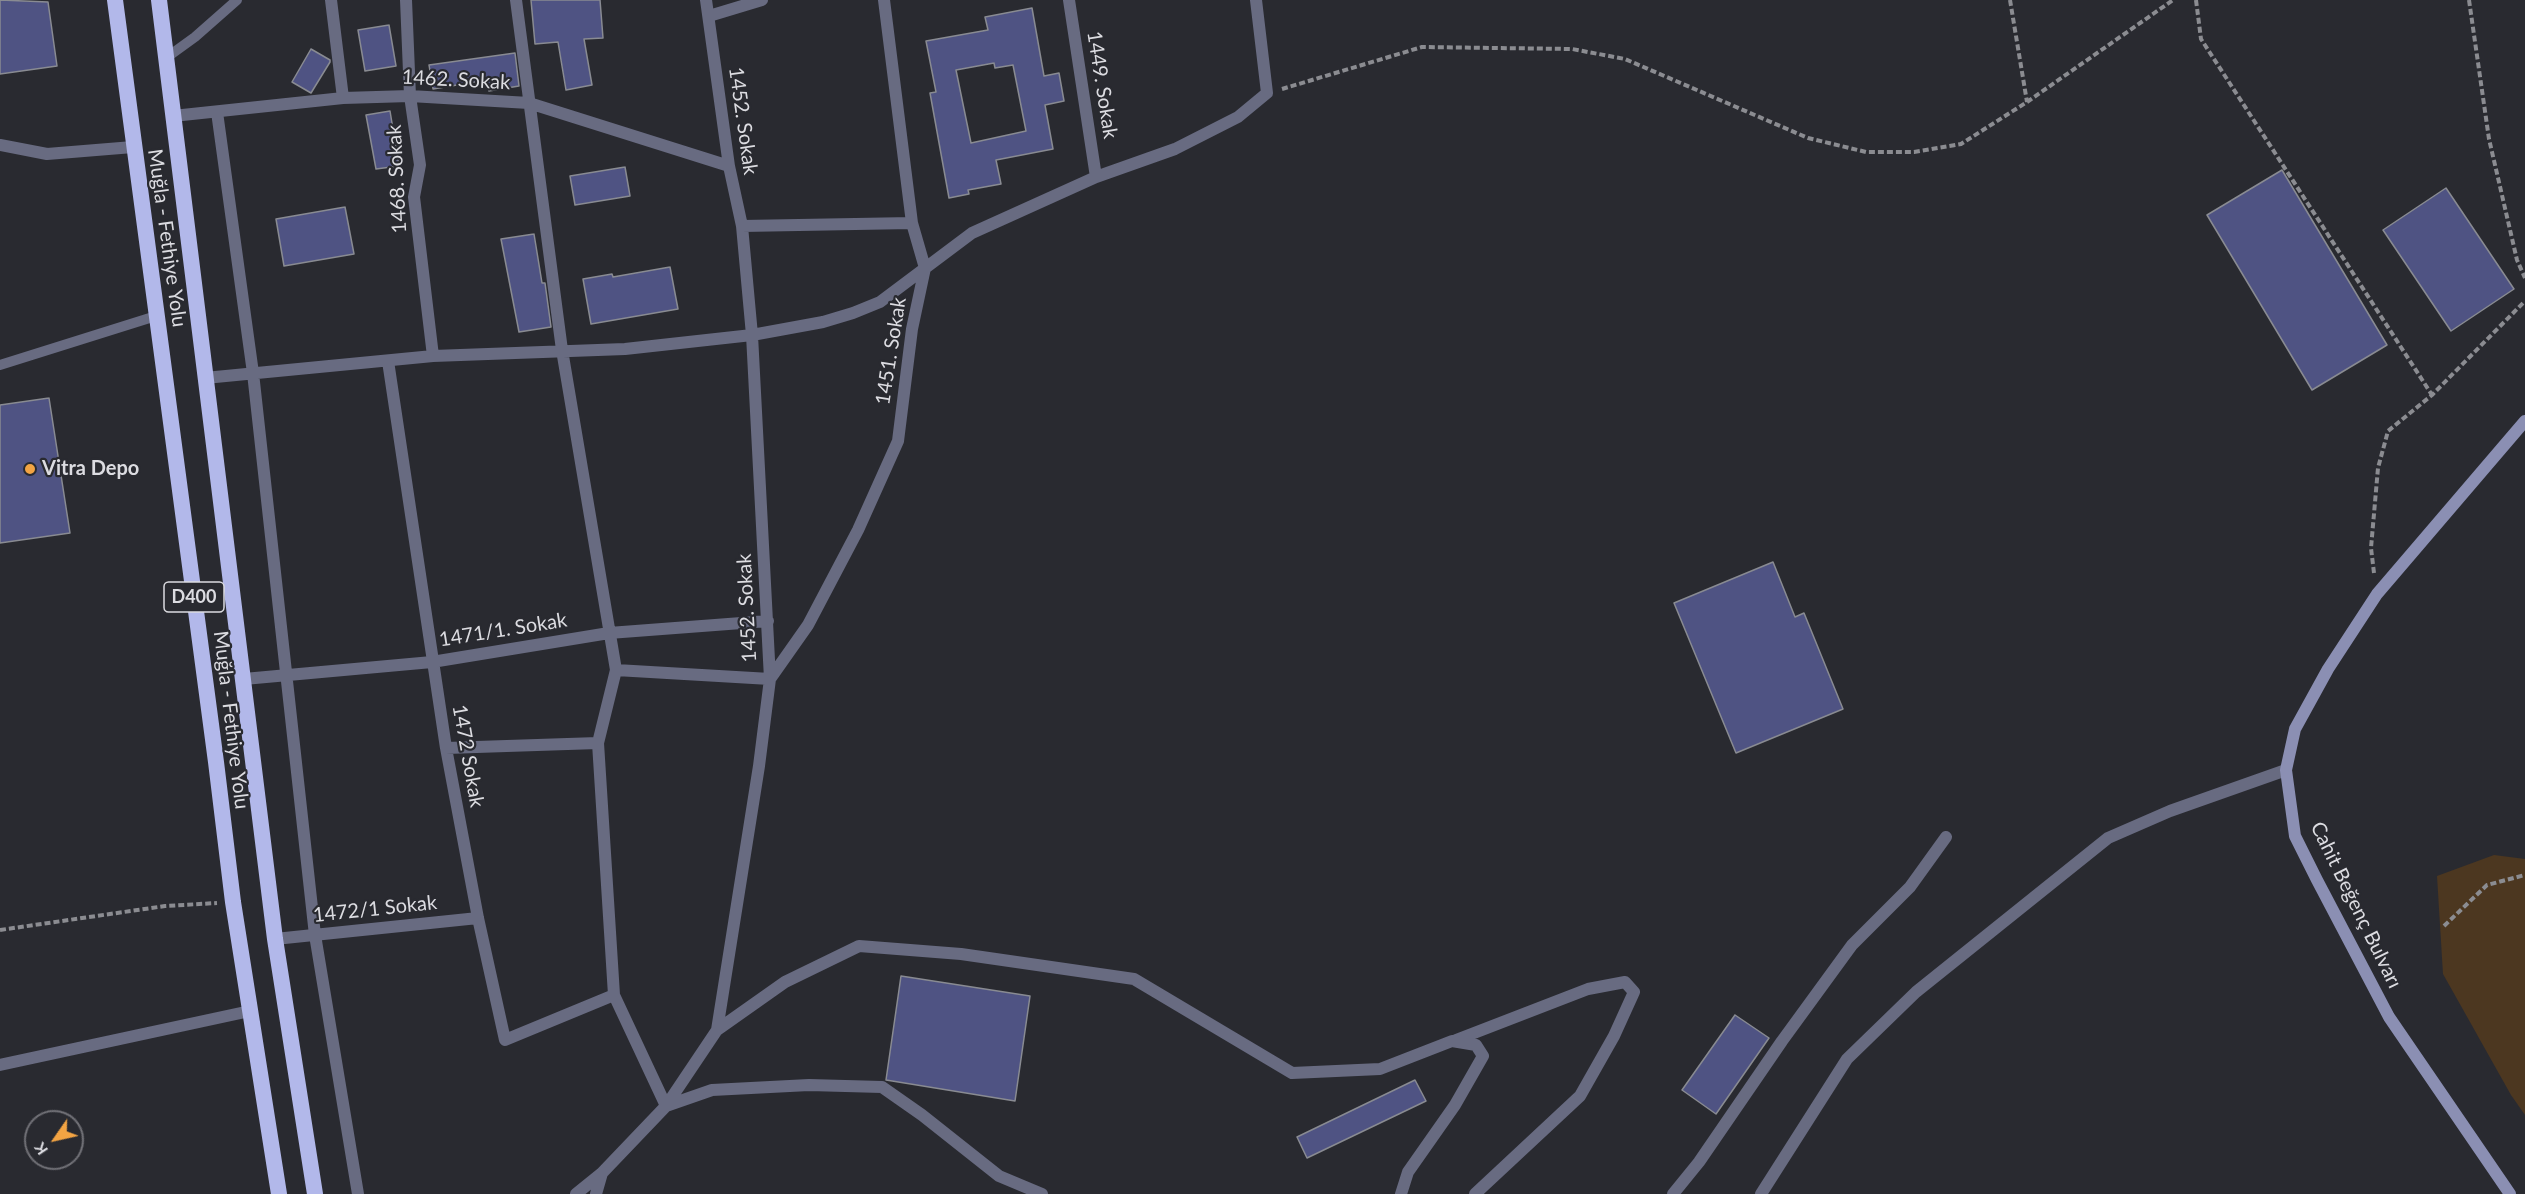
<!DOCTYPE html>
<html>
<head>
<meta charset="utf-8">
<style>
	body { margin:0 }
	#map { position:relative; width:2525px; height:1194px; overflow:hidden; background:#292a30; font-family:Lato,sans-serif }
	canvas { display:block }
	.north { position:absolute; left:24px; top:1110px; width:60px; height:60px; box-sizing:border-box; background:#292a30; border:2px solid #717177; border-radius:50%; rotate:236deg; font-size:16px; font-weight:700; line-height:24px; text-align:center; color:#dcdce1 }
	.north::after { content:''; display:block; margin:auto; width:21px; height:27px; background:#f3a443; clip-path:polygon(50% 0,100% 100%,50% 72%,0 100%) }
</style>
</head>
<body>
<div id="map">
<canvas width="2525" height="1194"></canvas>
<div class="north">K</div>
</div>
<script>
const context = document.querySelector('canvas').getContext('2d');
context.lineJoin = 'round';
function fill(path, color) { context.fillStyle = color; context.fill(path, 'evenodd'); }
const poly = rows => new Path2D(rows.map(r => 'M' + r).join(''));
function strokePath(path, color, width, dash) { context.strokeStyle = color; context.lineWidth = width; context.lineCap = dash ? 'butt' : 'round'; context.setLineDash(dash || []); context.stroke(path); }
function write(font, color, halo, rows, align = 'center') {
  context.font = font + ' Lato,sans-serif'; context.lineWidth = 4.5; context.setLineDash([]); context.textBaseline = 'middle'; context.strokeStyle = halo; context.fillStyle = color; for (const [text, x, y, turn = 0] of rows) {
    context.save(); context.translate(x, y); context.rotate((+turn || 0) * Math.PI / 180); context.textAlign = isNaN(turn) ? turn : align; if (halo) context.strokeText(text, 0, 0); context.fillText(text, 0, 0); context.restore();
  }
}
const green = poly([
	[2494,855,2525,859,2525,1115,2511,1095,2443,974,2437,876]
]);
const building = poly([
	[0,0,48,2,57,66,0,74,0,0],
	[531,0,600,0,603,38,584,39,592,85,566,90,558,42,535,44,531,0],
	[1032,8,1044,76,1059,73,1064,101,1045,105,1053,149,996,160,1001,184,968,190,969,194,949,198,930,93,936,92,926,41,988,30,985,17,1032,8],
	[994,63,995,68,1013,65,1026,131,971,143,956,70,994,63],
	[389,25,396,66,365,71,358,30,389,25],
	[311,49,330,60,330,62,311,93,292,82,311,49],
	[515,53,519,86,489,91,487,80,433,89,429,65,515,53],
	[390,111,399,166,376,169,366,115,390,111],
	[625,167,630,196,575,205,570,176,625,167],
	[2282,170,2387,345,2312,390,2207,215,2282,170],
	[2446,188,2514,289,2451,331,2383,230,2446,188],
	[345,207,354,254,284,266,276,219,345,207],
	[534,234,542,283,545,283,551,327,519,332,501,239,534,234],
	[670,267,678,309,591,324,583,279,612,274,613,277,670,267],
	[49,398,70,533,0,543,0,405,49,398],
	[1773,562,1795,617,1804,613,1843,709,1736,753,1674,603,1773,562],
	[901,976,1030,996,1015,1101,886,1080,901,976],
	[1735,1015,1769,1038,1716,1114,1682,1090,1735,1015],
	[1415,1080,1426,1101,1307,1158,1297,1137,1415,1080]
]);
const path = poly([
	[2010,0,2027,102],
	[2196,0,2201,39,2432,395],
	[2469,0,2489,139,2517,260,2525,278],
	[1282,89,1422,47,1572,49,1625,59,1808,138,1866,152,1914,152,1961,144,2027,102,2173,0],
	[2374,573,2371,548,2378,468,2388,431,2432,395,2525,301],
	[2444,926,2487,885,2525,875],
	[0,930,165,906,217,903]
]);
const service = poly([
	[166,58,195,37,237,0],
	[0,365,156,316]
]);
const minor = poly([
	[331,0,343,98],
	[406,0,410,96,420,165,414,197,433,356],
	[516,0,562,350,616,670,598,743,614,995,666,1106,712,1090,809,1085,882,1087,922,1115,999,1176,1042,1194],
	[1069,0,1096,177],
	[709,16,762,0],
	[217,112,253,373,315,935,358,1194],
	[173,116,343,98,410,96,529,103,729,166],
	[0,145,47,154,133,147],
	[742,226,912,223],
	[388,361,446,748,478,918,505,1040,614,995],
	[205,378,433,356,625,349,752,335,823,322,853,313,880,302,972,233,1096,177,1175,149,1238,117,1267,93,1256,0],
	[616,670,770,679,808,625,858,530,898,441,912,329,925,268,912,223,884,0],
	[244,679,432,662,609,633,768,621],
	[446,748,598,743],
	[275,939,478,918],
	[717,1030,785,982,859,946,961,954,1134,979,1292,1073,1380,1069,1452,1041,1476,1045,1483,1056,1455,1105,1408,1172,1401,1194],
	[1456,1040,1588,989,1625,982,1634,992,1614,1036,1580,1096,1475,1194],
	[0,1065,250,1011],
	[576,1194,602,1173,666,1106,717,1030,759,766,770,679,752,335,742,226,729,166,706,0],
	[596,1194,602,1173],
	[1673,1194,1699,1162,1782,1041,1852,945,1910,887,1946,837],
	[1761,1194,1847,1059,1916,992,2108,838,2170,811,2286,770]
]);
const secondary = poly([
	[2510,1194,2389,1017,2317,880,2295,836,2286,770,2295,729,2328,669,2377,594,2525,421]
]);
const trunk = poly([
	[115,0,216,762,233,902,279,1194],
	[159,0,275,939,315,1194]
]);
const markers = [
	[30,469,6,"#f3a443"]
];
const shields = [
	[194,597,60]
];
const shieldNames = [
	["D400",194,597]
];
const streetNames = [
	["1462. Sokak",456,80,3],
	["1449. Sokak",1102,85,81],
	["1452. Sokak",743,121,82],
	["1468. Sokak",397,179,-93],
	["Muğla - Fethiye Yolu",167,238,82],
	["1451. Sokak",891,351,-81],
	["1452. Sokak",747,608,-93],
	["1471/1. Sokak",503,630,-9],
	["Muğla - Fethiye Yolu",231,720,83],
	["1472 Sokak",468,756,80],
	["Cahit Beğenç Bulvarı",2356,905,64],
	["1472/1 Sokak",375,909,-6]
];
const poiNames = [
	["Vitra Depo",42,469]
];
fill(green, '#4c3720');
fill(building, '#4f5383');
strokePath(building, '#898b92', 1.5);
strokePath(path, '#8b8c91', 4, [6, 3]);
strokePath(service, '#686b81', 10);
strokePath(minor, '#686b81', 12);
strokePath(secondary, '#8b8fb3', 12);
strokePath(trunk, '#b2b8ea', 16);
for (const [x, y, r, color] of markers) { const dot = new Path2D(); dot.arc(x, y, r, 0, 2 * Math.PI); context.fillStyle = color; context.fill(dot); strokePath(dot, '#292a30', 2); }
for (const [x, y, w] of shields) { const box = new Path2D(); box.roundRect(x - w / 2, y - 15, w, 30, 4.5); context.fillStyle = '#292a30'; context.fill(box); strokePath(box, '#dcdce1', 1.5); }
write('bold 18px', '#dcdce1', null, shieldNames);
write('20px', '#dcdce1', '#292a30', streetNames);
write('bold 20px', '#dcdce1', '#292a30', poiNames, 'left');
</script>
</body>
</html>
